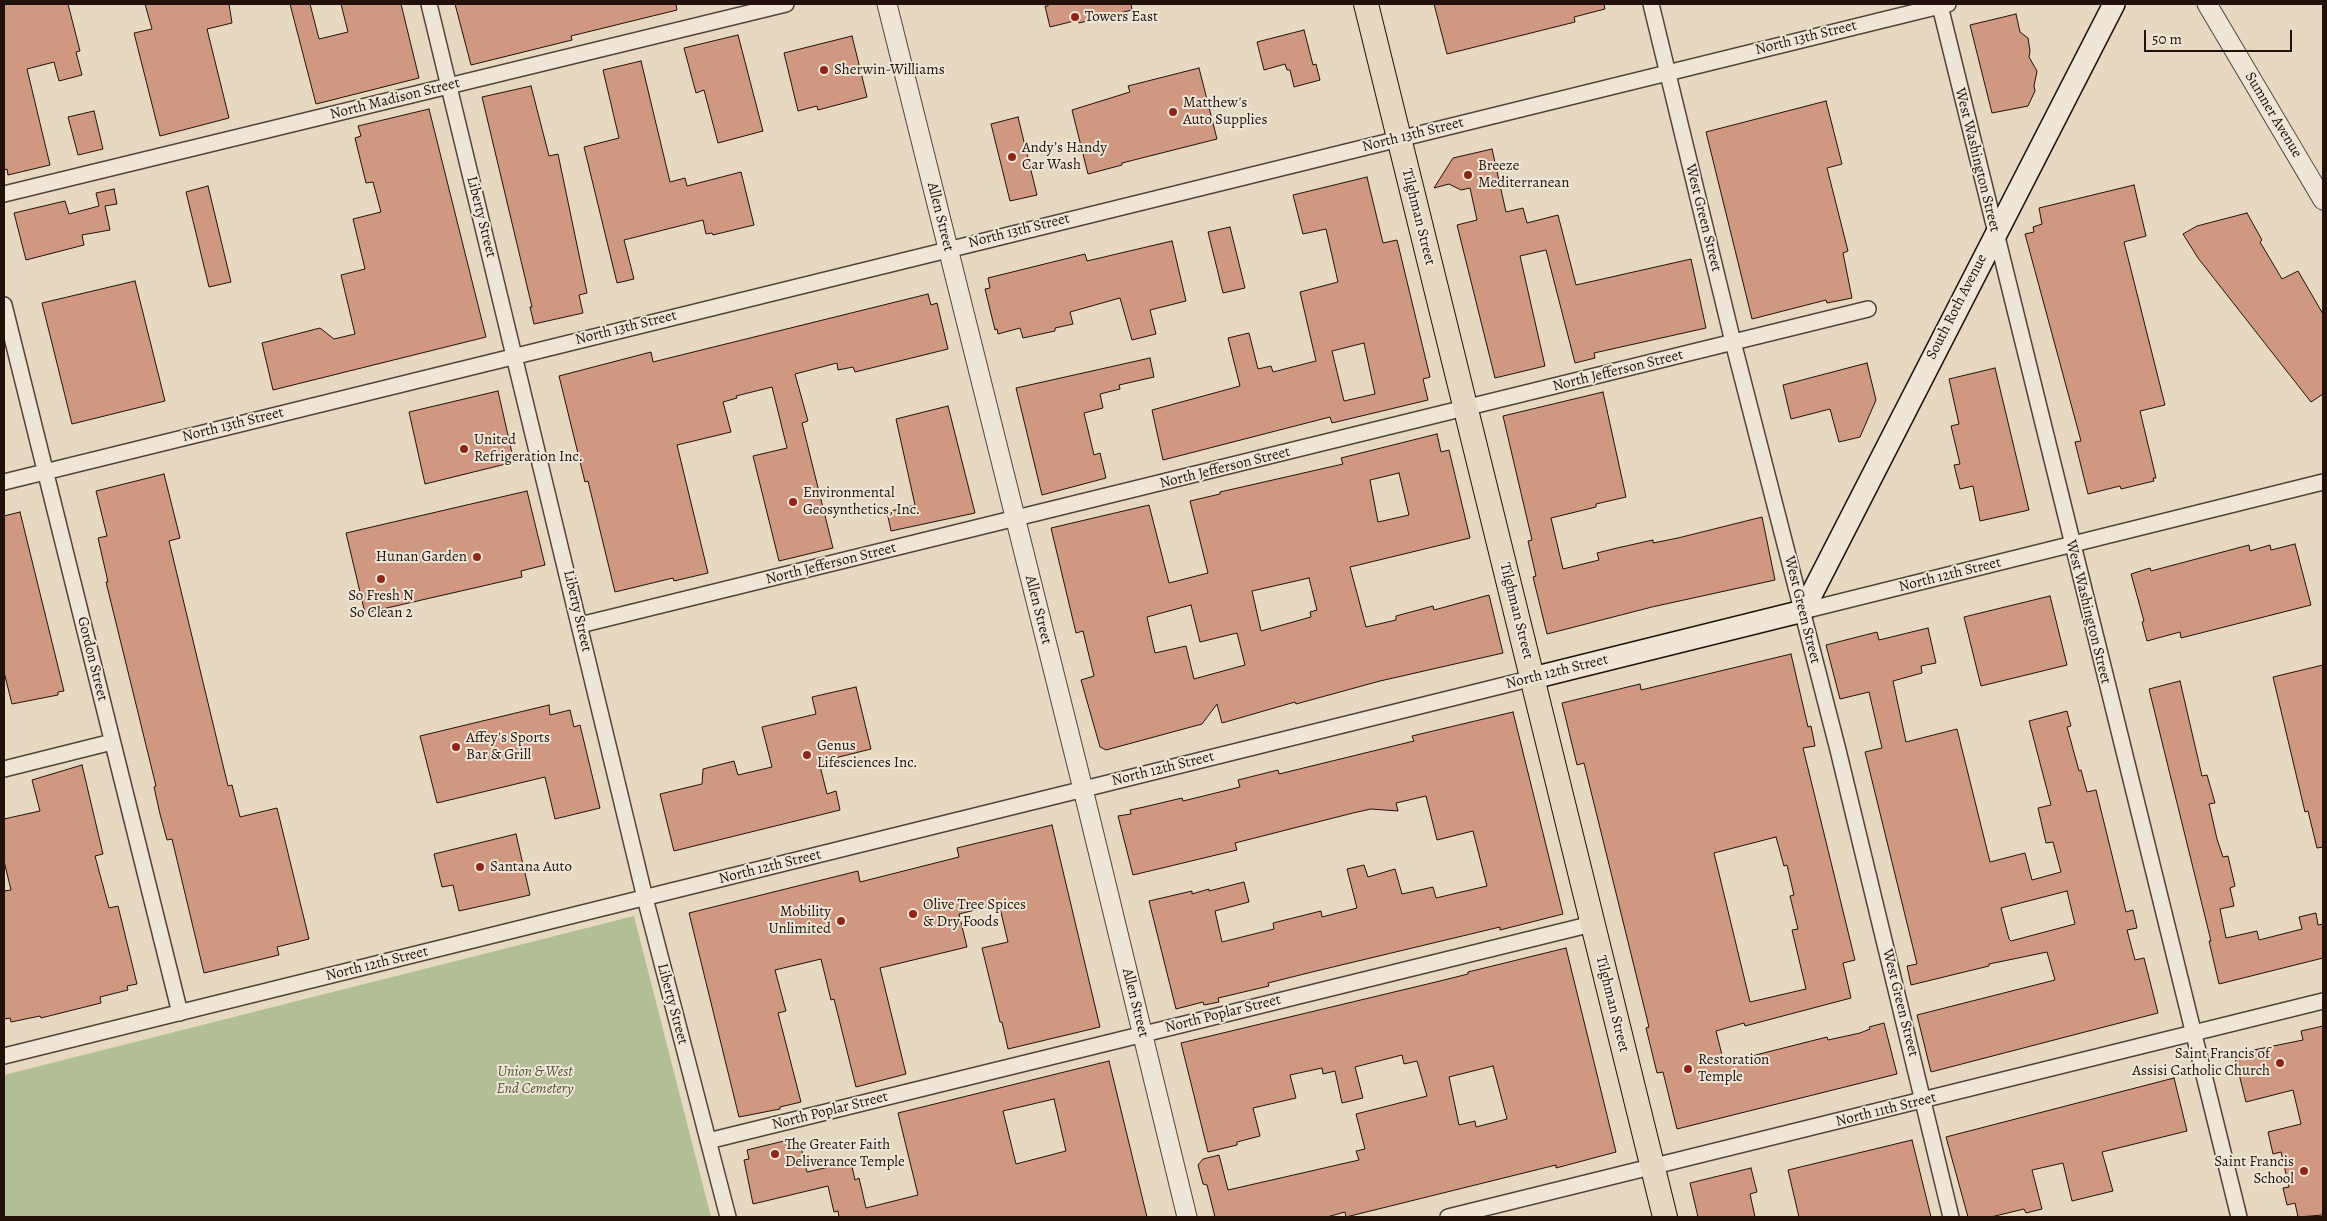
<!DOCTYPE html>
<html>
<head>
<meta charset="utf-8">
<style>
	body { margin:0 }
	#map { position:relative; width:2327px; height:1221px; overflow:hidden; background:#e7d8c1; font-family:Alegreya,serif }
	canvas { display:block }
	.frame { position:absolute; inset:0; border:5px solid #22110a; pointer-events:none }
	.scale { position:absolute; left:2144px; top:30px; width:148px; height:22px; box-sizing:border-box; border:2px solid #22110a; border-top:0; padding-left:6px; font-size:15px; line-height:18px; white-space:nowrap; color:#22110a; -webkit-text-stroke:4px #efe6d7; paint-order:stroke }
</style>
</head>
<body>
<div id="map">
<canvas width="2327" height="1221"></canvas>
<div class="frame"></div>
<div class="scale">50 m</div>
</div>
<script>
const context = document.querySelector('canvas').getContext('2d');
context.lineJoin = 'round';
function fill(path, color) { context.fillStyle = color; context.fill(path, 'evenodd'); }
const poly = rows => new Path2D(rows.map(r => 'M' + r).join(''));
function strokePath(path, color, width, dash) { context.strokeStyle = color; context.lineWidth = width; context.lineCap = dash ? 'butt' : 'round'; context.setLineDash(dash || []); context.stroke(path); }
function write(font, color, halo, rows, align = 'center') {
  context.font = font + ' Alegreya,serif'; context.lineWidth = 4; context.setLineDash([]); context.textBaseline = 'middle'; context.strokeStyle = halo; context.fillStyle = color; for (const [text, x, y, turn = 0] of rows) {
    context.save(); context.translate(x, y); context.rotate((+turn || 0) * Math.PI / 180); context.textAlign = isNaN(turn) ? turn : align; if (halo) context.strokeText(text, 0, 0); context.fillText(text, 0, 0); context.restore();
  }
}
const green = poly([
	[634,916,711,1217,4,1217,4,1075]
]);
const building = poly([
	[4,4,68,4,80,51,76,52,82,75,59,81,54,62,27,69,50,165,8,175,7,169,4,170,4,4],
	[145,4,229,4,232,23,207,29,229,118,160,136,134,33,152,29,145,4],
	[290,4,310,4,319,39,348,32,341,4,401,4,419,78,316,104,290,4],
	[455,4,676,4,677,10,571,36,572,40,471,65,455,4],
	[1048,4,1131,4,1132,10,1079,23,1078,20,1050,27,1045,6,1048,6,1048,4],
	[1434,4,1604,4,1605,9,1574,17,1575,22,1447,54,1434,4],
	[2016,14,2020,32,2028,38,2030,51,2029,57,2037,71,2034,86,2035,91,2028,106,1992,113,1970,25,2016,14],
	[1304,30,1313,65,1316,64,1320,80,1294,87,1290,70,1287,70,1285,64,1264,70,1257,42,1304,30],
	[738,35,763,131,718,143,704,90,696,93,684,48,738,35],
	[852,36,867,97,818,110,817,106,798,111,784,53,852,36],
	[641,61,670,182,685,178,687,186,741,172,754,225,713,235,712,233,706,234,703,220,624,240,634,279,617,283,584,147,619,138,603,70,641,61],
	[1199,68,1217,139,1122,163,1122,165,1088,174,1072,110,1130,92,1128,86,1199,68],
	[531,86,549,156,558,154,587,293,579,295,583,313,534,324,530,307,532,307,482,97,531,86],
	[1826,101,1842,164,1827,168,1848,251,1843,253,1852,298,1827,303,1826,300,1752,319,1706,132,1826,101],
	[429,109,486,337,273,390,262,343,320,328,334,339,355,334,341,275,365,269,353,219,381,212,373,182,366,183,355,138,361,136,358,126,429,109],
	[94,111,103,149,78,155,68,117,94,111],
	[1018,117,1037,195,1010,201,991,124,1018,117],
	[1492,149,1506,212,1523,208,1527,223,1558,215,1576,285,1691,259,1706,328,1594,353,1595,358,1575,363,1546,250,1520,256,1545,366,1495,378,1457,225,1477,220,1470,188,1461,190,1449,184,1434,188,1453,158,1492,149],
	[1367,177,1383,243,1397,240,1430,377,1423,379,1428,400,1332,423,1330,417,1163,460,1152,410,1240,386,1228,338,1249,333,1258,369,1271,366,1273,372,1316,361,1300,292,1338,282,1326,229,1303,234,1293,195,1367,177],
	[1364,343,1375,394,1344,401,1332,351,1364,343],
	[2134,185,2146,236,2124,242,2165,405,2140,411,2156,478,2153,478,2154,481,2121,489,2120,486,2088,494,2075,442,2081,441,2025,234,2034,232,2033,227,2042,224,2039,208,2134,185],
	[208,186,231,282,209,287,186,192,208,186],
	[114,189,117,204,105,206,110,230,82,235,84,245,26,260,14,213,65,201,69,214,99,206,96,193,114,189],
	[2247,213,2262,240,2260,242,2282,279,2298,271,2323,314,2323,394,2311,402,2198,258,2183,234,2197,226,2247,213],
	[1230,227,1245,288,1223,293,1208,232,1230,227],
	[1172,241,1186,301,1150,310,1156,334,1132,340,1120,298,1070,312,1073,324,1055,328,1055,331,1023,338,1020,328,998,334,997,329,995,330,985,289,990,288,988,278,1085,254,1087,261,1172,241],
	[135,281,165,401,72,424,42,303,135,281],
	[928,294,931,305,937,303,948,349,855,372,853,367,838,370,837,363,795,374,808,421,802,423,833,548,779,561,753,456,787,448,772,387,736,396,737,398,723,402,731,432,677,445,708,573,674,581,673,578,615,592,588,481,585,482,559,376,651,352,653,362,928,294],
	[1150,358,1154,377,1119,385,1120,389,1100,394,1103,408,1084,413,1094,455,1100,453,1106,478,1042,495,1016,388,1150,358],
	[1867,363,1876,400,1860,437,1839,442,1830,409,1791,419,1783,385,1867,363],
	[1995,368,2029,510,1980,521,1973,486,1960,489,1954,465,1960,464,1951,426,1959,424,1949,379,1995,368],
	[498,391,514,462,425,484,409,412,498,391],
	[1603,392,1626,497,1596,504,1596,507,1551,518,1563,569,1599,560,1597,553,1617,548,1653,540,1653,543,1678,538,1762,517,1775,580,1652,607,1547,634,1533,577,1536,576,1528,541,1532,540,1503,416,1603,392],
	[948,406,975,513,891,531,887,512,915,505,896,419,948,406],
	[1437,434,1441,452,1449,450,1470,538,1350,567,1366,627,1396,620,1396,616,1433,606,1434,610,1489,595,1503,653,1380,681,1296,704,1295,702,1222,723,1217,704,1202,724,1106,750,1100,747,1081,680,1094,676,1083,631,1076,633,1051,528,1149,505,1169,583,1208,573,1190,501,1220,494,1220,492,1343,464,1341,458,1437,434],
	[1399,473,1409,515,1378,522,1370,480,1399,473],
	[1309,578,1317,610,1310,612,1311,617,1261,631,1252,591,1309,578],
	[1191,605,1200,642,1237,633,1245,665,1194,679,1186,646,1155,653,1147,617,1191,605],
	[164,474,180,538,169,541,228,786,232,785,240,817,277,808,309,939,277,947,279,955,204,973,172,839,167,840,160,814,154,787,156,786,106,582,108,582,98,538,107,536,96,491,164,474],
	[527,491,545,565,521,571,522,577,365,613,346,533,527,491],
	[20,512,64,691,58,692,58,695,12,704,4,672,4,516,20,512],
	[2295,544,2311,605,2181,638,2180,632,2147,641,2142,622,2144,621,2131,574,2150,568,2151,571,2249,545,2250,551,2270,545,2271,550,2295,544],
	[2050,596,2067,665,1981,686,1964,617,2050,596],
	[1928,628,1936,663,1921,666,1922,673,1893,681,1906,742,1957,729,1990,862,2025,853,2032,880,2061,872,2053,842,2046,843,2038,808,2051,805,2029,721,2067,711,2071,726,2067,727,2079,771,2081,770,2087,792,2096,790,2126,912,2133,910,2137,928,2127,930,2135,960,2144,958,2158,1013,1931,1072,1917,1015,2055,980,2047,952,1989,964,1989,966,1911,985,1907,966,1917,964,1865,752,1882,748,1869,692,1840,699,1826,645,1877,632,1879,640,1928,628],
	[2067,891,2075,924,2011,941,2009,939,2001,908,2067,891],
	[1791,654,1808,727,1811,726,1815,746,1803,748,1855,960,1843,963,1851,998,1745,1026,1744,1023,1716,1031,1724,1063,1827,1037,1828,1040,1860,1033,1870,1029,1869,1027,1884,1023,1897,1074,1677,1129,1663,1072,1657,1073,1646,1028,1649,1027,1584,763,1577,765,1562,703,1640,684,1641,690,1791,654],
	[1776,837,1784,866,1787,865,1794,895,1790,896,1798,929,1792,930,1806,989,1750,1002,1714,853,1776,837],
	[2323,665,2323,847,2317,848,2308,811,2305,812,2273,677,2323,665],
	[2180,681,2202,776,2207,775,2215,803,2209,804,2217,839,2223,857,2228,856,2235,886,2230,888,2234,906,2220,909,2226,938,2257,931,2259,940,2302,929,2299,917,2316,913,2318,925,2323,924,2323,958,2219,984,2209,941,2211,941,2149,689,2180,681],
	[856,687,871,749,819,762,827,794,836,791,840,810,674,851,660,794,702,784,703,769,734,761,738,775,772,767,762,727,816,714,812,697,856,687],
	[549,705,550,715,570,710,574,727,580,725,600,808,555,819,545,777,437,803,420,736,549,705],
	[1513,712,1563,914,1500,930,1500,927,1312,972,1268,983,1269,986,1218,998,1219,1002,1204,1005,1203,1002,1176,1009,1149,901,1192,891,1192,894,1209,889,1209,891,1244,882,1249,902,1215,911,1222,942,1274,929,1273,923,1321,911,1322,917,1357,908,1347,869,1364,865,1368,877,1395,869,1402,894,1433,887,1436,898,1487,886,1473,831,1437,840,1426,796,1396,803,1398,811,1371,809,1353,813,1235,843,1237,850,1133,875,1118,816,1131,814,1130,810,1144,807,1182,798,1183,801,1240,787,1238,780,1278,770,1279,774,1414,741,1412,736,1513,712],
	[82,765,103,854,95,856,109,908,118,906,137,984,127,986,128,990,100,997,101,1003,41,1018,40,1016,11,1022,10,1018,4,1019,4,891,11,890,4,861,4,819,40,811,32,780,82,765],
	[1052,825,1100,1027,1008,1049,1002,1022,1000,1022,982,948,1008,942,999,904,959,914,967,947,880,968,906,1074,856,1087,834,999,831,1000,821,959,775,970,786,1011,778,1013,801,1102,780,1107,780,1109,739,1117,689,913,858,871,860,882,959,857,957,848,1052,825],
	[516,834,530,895,459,911,453,885,442,887,434,854,516,834],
	[1566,948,1616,1152,1556,1168,1556,1165,1346,1217,1345,1212,1327,1217,1215,1217,1207,1185,1203,1184,1198,1165,1203,1159,1219,1155,1228,1190,1359,1160,1356,1151,1365,1149,1356,1114,1427,1096,1417,1061,1404,1064,1402,1055,1355,1067,1363,1098,1342,1103,1335,1071,1323,1074,1322,1068,1290,1075,1296,1098,1253,1108,1260,1136,1237,1142,1237,1145,1208,1152,1181,1043,1440,981,1468,974,1468,972,1566,948],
	[1493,1066,1507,1119,1476,1127,1475,1121,1459,1125,1449,1077,1493,1066],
	[2323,1026,2323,1215,2298,1217,2295,1203,2287,1205,2283,1188,2289,1187,2281,1152,2273,1154,2268,1132,2301,1124,2293,1090,2246,1102,2234,1054,2303,1040,2301,1031,2323,1026],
	[1109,1061,1147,1217,839,1217,838,1211,834,1212,828,1186,753,1204,744,1160,749,1159,747,1150,792,1139,793,1145,800,1143,807,1172,851,1162,855,1180,859,1178,866,1208,918,1195,898,1113,1109,1061],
	[1054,1099,1066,1151,1016,1164,1003,1111,1054,1099],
	[2174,1078,2187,1131,2102,1152,2113,1191,2072,1201,2063,1163,2032,1170,2042,1209,2026,1213,2024,1209,1991,1217,1968,1217,1946,1137,2174,1078],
	[1912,1140,1931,1217,1799,1217,1788,1170,1912,1140],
	[1751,1168,1757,1192,1750,1194,1755,1217,1698,1217,1690,1183,1751,1168]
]);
const minor = poly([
	[429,4,645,898,728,1217],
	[1651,4,1733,342,1838,750,1951,1217],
	[1940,6,2239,1217],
	[4,194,786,4],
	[4,305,180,1013],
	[4,482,1948,4],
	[1803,611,2323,482],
	[580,625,1868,309],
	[4,769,112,742],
	[4,1056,1533,678],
	[708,1141,1592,924],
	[1448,1217,2323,1001]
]);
const tertiary = poly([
	[887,4,1083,789,1187,1217],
	[2207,4,2323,200]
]);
const secondary = poly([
	[1533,678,1803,611,2114,4]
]);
const primary = poly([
	[1366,4,1665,1217]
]);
const markers = [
	[1075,17,5,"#8f2418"],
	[824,70,5,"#8f2418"],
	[1173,112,5,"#8f2418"],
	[1012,157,5,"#8f2418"],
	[1468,175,5,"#8f2418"],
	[464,449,5,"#8f2418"],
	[793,502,5,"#8f2418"],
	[477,557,5,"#8f2418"],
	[381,579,5,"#8f2418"],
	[456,747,5,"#8f2418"],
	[807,755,5,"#8f2418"],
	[480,867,5,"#8f2418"],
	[913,914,5,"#8f2418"],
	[841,921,5,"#8f2418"],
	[2280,1063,5,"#8f2418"],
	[1688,1069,5,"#8f2418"],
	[775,1154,5,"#8f2418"],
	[2304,1171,5,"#8f2418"]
];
const poiNames = [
	["Towers East",1085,17],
	["Sherwin-Williams",834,70],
	["Matthew's",1183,103],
	["Auto Supplies",1183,120],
	["Andy’s Handy",1022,148],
	["Car Wash",1022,165],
	["Breeze",1478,166],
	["Mediterranean",1478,183],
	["United",474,440],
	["Refrigeration Inc.",474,457],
	["Environmental",803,493],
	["Geosynthetics, Inc.",803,510],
	["Hunan Garden",467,557,"right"],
	["So Fresh N",381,596,"center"],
	["So Clean 2",381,613,"center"],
	["Affey's Sports",466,738],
	["Bar & Grill",466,755],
	["Genus",817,746],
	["Lifesciences Inc.",817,763],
	["Santana Auto",490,867],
	["Olive Tree Spices",923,905],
	["& Dry Foods",923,922],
	["Mobility",831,912,"right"],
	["Unlimited",831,929,"right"],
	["Saint Francis of",2270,1054,"right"],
	["Assisi Catholic Church",2270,1071,"right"],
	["Restoration",1698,1060],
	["Temple",1698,1077],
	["The Greater Faith",785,1145],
	["Deliverance Temple",785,1162],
	["Saint Francis",2294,1162,"right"],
	["School",2294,1179,"right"]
];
const streetNames = [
	["North 13th Street",1806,38,-14],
	["North Madison Street",395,99,-14],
	["Sumner Avenue",2273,115,59],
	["North 13th Street",1413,135,-14],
	["West Washington Street",1977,160,76],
	["Liberty Street",481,217,76],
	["Allen Street",940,217,76],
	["Tilghman Street",1418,217,76],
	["West Green Street",1703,218,76],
	["North 13th Street",1019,231,-14],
	["South Roth Avenue",1957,307,-63],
	["North 13th Street",626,328,-14],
	["North Jefferson Street",1618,371,-14],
	["North 13th Street",233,425,-14],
	["North Jefferson Street",1225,468,-14],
	["North Jefferson Street",831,564,-14],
	["North 12th Street",1950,575,-14],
	["Allen Street",1038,610,76],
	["West Green Street",1802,610,76],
	["Liberty Street",577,611,77],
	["Tilghman Street",1516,611,76],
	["West Washington Street",2088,612,76],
	["Gordon Street",92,659,76],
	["North 12th Street",1557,672,-14],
	["North 12th Street",1163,769,-14],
	["North 12th Street",770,867,-14],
	["North 12th Street",377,964,-14],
	["Allen Street",1135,1003,76],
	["West Green Street",1900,1003,76],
	["Liberty Street",672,1004,75],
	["Tilghman Street",1612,1004,76],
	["North Poplar Street",1223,1014,-14],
	["North 11th Street",1886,1110,-14],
	["North Poplar Street",830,1111,-14]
];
const parkNames = [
	["Union & West",535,1072],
	["End Cemetery",535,1089]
];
fill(green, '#b2bf96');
fill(building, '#d19881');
strokePath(building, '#22110a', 1);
strokePath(minor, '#534338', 18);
strokePath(tertiary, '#534338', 21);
strokePath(secondary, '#22110a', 24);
strokePath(primary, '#22110a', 26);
strokePath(minor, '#efe6d7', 15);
strokePath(tertiary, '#efe6d7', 19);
strokePath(secondary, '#efe6d7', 21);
strokePath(primary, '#e7d8c1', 24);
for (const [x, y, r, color] of markers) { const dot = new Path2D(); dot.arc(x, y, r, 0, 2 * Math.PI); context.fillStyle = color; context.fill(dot); strokePath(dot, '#efe6d7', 2); }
write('15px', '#22110a', '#efe6d7', poiNames, 'left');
write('15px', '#22110a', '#efe6d7', streetNames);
write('italic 15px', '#544e3b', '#efe6d7', parkNames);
</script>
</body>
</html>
